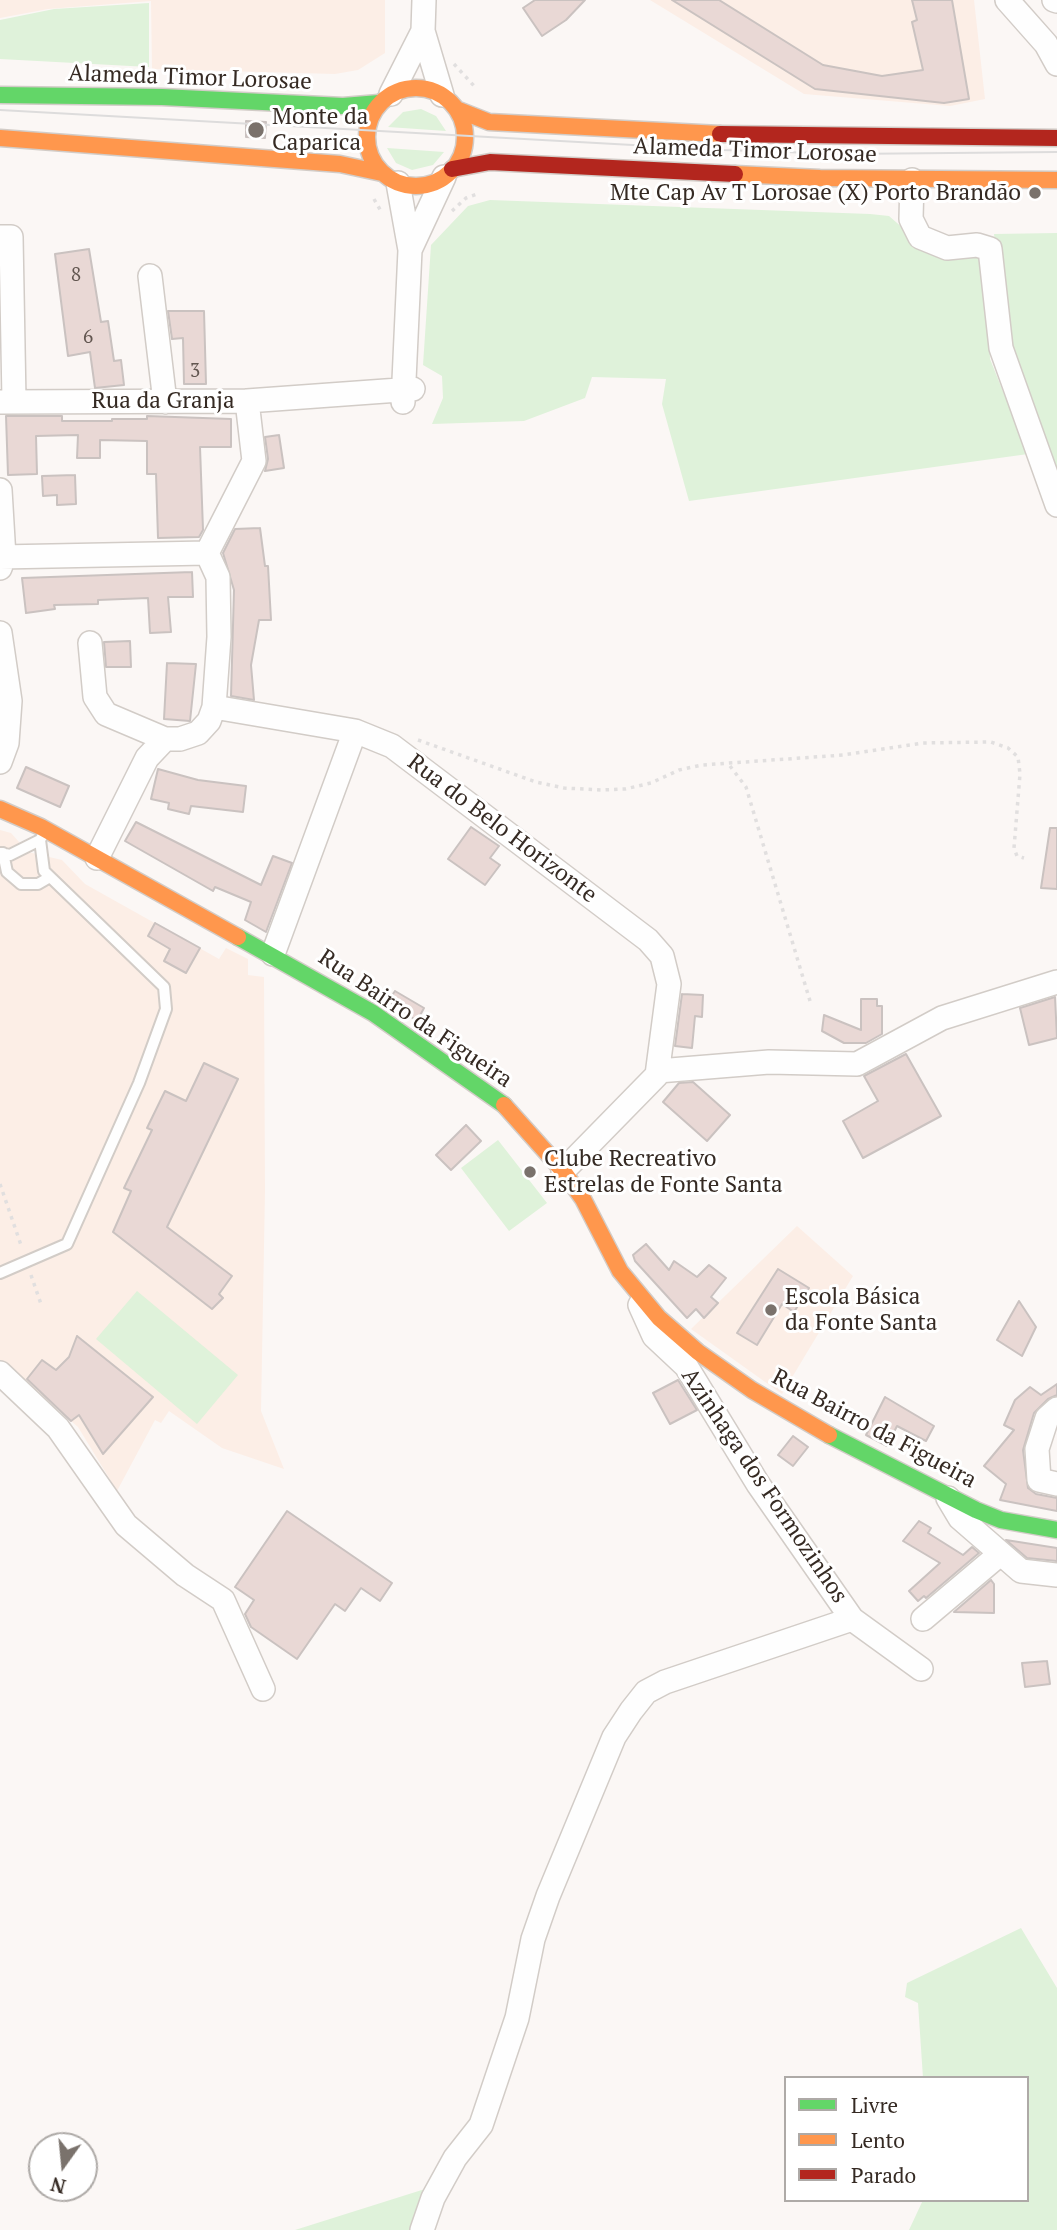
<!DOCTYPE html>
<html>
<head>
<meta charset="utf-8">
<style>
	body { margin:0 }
	#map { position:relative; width:1057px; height:2230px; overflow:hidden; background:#fbf7f5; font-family:"PT Serif",serif }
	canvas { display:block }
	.legend { position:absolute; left:784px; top:2076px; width:245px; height:126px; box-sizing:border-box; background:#fff; border:2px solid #aeaaa7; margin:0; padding:9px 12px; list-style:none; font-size:21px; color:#352a23 }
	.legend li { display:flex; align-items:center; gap:14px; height:35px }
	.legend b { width:35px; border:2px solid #aeaaa7 }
	.north { position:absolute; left:28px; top:2132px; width:70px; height:70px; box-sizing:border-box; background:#fff; border:2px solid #aeaaa7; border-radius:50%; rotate:195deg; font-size:19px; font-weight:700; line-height:28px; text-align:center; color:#352a23 }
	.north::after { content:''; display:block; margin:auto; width:24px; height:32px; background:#7a726c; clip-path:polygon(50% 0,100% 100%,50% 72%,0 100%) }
</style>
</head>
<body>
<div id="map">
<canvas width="1057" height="2230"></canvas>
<ul class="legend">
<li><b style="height:9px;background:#63d668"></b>Livre</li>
<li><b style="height:9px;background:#ff974d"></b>Lento</li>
<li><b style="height:9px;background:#b3261e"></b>Parado</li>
</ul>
<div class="north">N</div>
</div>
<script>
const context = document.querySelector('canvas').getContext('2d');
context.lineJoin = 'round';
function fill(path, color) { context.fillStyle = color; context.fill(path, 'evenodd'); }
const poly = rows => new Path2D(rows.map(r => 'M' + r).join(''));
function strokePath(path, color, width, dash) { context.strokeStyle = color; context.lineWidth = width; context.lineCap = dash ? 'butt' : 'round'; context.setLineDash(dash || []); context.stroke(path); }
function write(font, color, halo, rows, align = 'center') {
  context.font = font + ' "PT Serif",serif'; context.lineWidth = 6; context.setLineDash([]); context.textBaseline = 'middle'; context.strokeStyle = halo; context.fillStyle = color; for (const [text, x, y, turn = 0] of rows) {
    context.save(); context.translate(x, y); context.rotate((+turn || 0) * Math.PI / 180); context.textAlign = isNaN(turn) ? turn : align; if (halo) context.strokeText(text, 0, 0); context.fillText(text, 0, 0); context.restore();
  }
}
const built = poly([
	[0,0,385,0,385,53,358,70,335,74,152,69,151,1,48,9,0,18],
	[650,0,974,0,985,99,950,106,804,94],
	[0,830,11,833,28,852,62,860,85,884,219,959,226,948,248,959,248,975,264,977,265,1191,261,1411,284,1469,222,1448,169,1411,161,1423,155,1420,117,1491,78,1427,0,1360],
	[797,1226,853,1276,782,1394,691,1329]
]);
const green = poly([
	[149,3,149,67,0,59,0,20,54,9],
	[421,109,436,116,446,131,388,127,403,112],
	[387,148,444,152,433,165,412,170,396,163],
	[490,200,870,214,889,216,904,229,908,239,926,251,978,256,988,266,990,359,1028,454,689,501,662,404,666,379,592,377,585,398,524,421,432,424,443,398,442,376,423,365,431,245,468,206],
	[1057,233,1057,484,1007,349,994,234],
	[498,1140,547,1203,509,1231,461,1168],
	[137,1291,238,1375,197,1424,96,1339],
	[1021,1928,1057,1988,1057,2230,909,2230,923,2200,1027,2200,1027,2078,923,2078,918,2003,905,1997,907,1983],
	[425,2189,422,2230,295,2230]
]);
const building = poly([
	[535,0,585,0,566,20,542,36,523,8,535,0],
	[672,0,719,0,823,65,882,76,923,70,912,22,917,20,912,0,952,0,969,99,944,103,815,89,672,0],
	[246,121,266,122,265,138,246,137,246,121],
	[89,249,101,322,108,321,114,361,121,360,124,385,95,388,90,352,68,356,55,254,89,249],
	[168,311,204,311,206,384,184,384,183,338,172,339,168,311],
	[6,416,62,416,62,421,112,421,112,419,147,419,147,416,231,419,231,447,200,447,203,530,199,537,158,538,156,474,147,474,147,441,100,440,100,458,77,458,78,435,36,436,37,474,8,475,6,416],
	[279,435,284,468,265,471,268,459,265,437,279,435],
	[75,475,76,504,57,505,57,495,43,496,42,476,75,475],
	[260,528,265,566,268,566,271,620,259,620,251,665,254,700,231,696,234,590,223,553,235,529,260,528],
	[192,572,193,597,168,597,171,632,150,633,148,598,98,600,98,604,54,605,55,609,26,613,22,578,192,572],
	[130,641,131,667,106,667,104,642,130,641],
	[167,663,196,664,190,721,164,719,167,663],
	[26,767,69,786,60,807,17,788,26,767],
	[158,769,198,780,246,786,243,812,191,806,189,814,168,809,169,803,151,799,158,769],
	[136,822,261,885,273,856,292,863,266,932,245,920,251,902,215,887,213,891,125,841,136,822],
	[471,827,499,846,490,858,500,865,485,885,448,859,471,827],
	[1050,828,1057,828,1057,889,1041,888,1050,828],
	[155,923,200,948,186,973,164,961,170,949,148,936,155,923],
	[395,991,424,1008,417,1021,388,1001,395,991],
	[682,994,703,995,702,1017,695,1016,692,1048,675,1046,682,994],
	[1055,997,1057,1038,1029,1045,1020,1008,1055,997],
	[861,999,877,999,877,1006,882,1006,882,1034,866,1043,844,1043,822,1031,824,1015,861,1030,861,999],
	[906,1054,941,1116,863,1158,843,1121,878,1101,864,1076,906,1054],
	[204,1063,238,1079,167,1227,232,1276,219,1294,223,1298,212,1309,113,1232,131,1191,124,1188,152,1130,147,1128,165,1091,186,1101,204,1063],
	[693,1082,730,1115,707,1141,663,1102,679,1083,693,1082],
	[466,1125,481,1141,451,1170,436,1155,466,1125],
	[646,1244,669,1270,674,1261,697,1277,709,1265,726,1278,711,1297,718,1303,704,1318,696,1309,687,1318,635,1261,633,1255,646,1244],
	[778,1269,809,1288,794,1312,782,1304,757,1345,737,1333,778,1269],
	[1019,1301,1036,1327,1022,1356,997,1340,1019,1301],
	[77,1336,153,1397,103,1454,79,1415,71,1421,27,1379,42,1360,56,1370,69,1357,77,1336],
	[678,1380,697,1410,670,1424,653,1393,678,1380],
	[1057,1384,1057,1395,1048,1399,1034,1413,1023,1450,1028,1488,1036,1494,1057,1498,1057,1511,1000,1500,1006,1484,984,1466,1014,1430,1004,1425,1015,1400,1030,1387,1041,1395,1057,1384],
	[885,1397,934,1426,926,1441,897,1426,887,1446,866,1435,885,1397],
	[793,1436,808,1447,793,1466,778,1455,793,1436],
	[287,1511,392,1583,380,1601,361,1588,345,1611,335,1604,297,1659,251,1627,245,1614,254,1600,235,1587,287,1511],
	[919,1521,931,1528,928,1533,963,1555,972,1547,979,1553,926,1598,924,1596,918,1601,909,1591,940,1563,903,1541,919,1521],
	[1006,1540,1057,1548,1057,1561,1027,1558,1006,1540],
	[991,1580,994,1584,994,1613,954,1612,991,1580],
	[1047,1661,1050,1684,1025,1687,1022,1663,1047,1661]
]);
const path = poly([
	[454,64,475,87],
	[374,199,382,213],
	[452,211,466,198,480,193],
	[418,740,536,782,564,788,601,790,625,789,651,783,679,770,702,765,843,755,923,743,991,742,1008,748,1018,757,1020,774,1014,848,1017,856,1024,858],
	[730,766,746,787,810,1001],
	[0,1184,22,1248],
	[31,1275,42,1307]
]);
const lane = poly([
	[0,853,10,855,40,840,43,835],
	[3,853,7,872,21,884,38,884,50,877],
	[0,1273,67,1244,139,1083,166,1009,164,987,44,871,40,840]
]);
const street = poly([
	[424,0,423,31,442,95],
	[1007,0,1046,44,1057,64],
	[1054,0,1057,1],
	[391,94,423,31],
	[912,180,911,219,920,237,947,248,977,245,990,249,1001,348,1057,505],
	[398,183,410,250,444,177],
	[0,237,11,237,14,401],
	[150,276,165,402],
	[0,402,247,401,413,389],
	[403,402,410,250],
	[0,490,4,557,0,568],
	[207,553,254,461,247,401],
	[0,557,207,553,218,577,219,637,214,707,209,721,198,733,180,739,165,739,106,714,95,697,90,643],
	[0,633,10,701,7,743,0,762],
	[214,707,355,731,392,746,648,940,662,956,669,984,657,1075,563,1171],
	[97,858,147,758,165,739],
	[273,954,355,731],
	[658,1071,769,1062,857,1064,942,1018,1057,982],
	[640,1305,654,1336,686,1366,758,1484,852,1619,921,1669],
	[0,1373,58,1428,126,1525,185,1575,223,1600,263,1689],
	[1057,1409,1047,1418,1037,1449,1039,1480,1057,1484],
	[948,1498,960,1518,1021,1571,1057,1575],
	[923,1619,1000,1554],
	[422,2230,433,2198,455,2158,481,2125,517,2018,533,1939,548,1896,614,1737,631,1711,646,1692,665,1682,852,1619]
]);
const fast = poly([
	[0,95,162,97,343,106,379,103],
	[238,937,373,1013,504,1105],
	[829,1435,976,1510,1001,1520,1057,1530]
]);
const slow = poly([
	'367 137a49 49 0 1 1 98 0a49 49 0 1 1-98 0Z',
	[456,109,489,122,720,134],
	[0,138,340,164,382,173],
	[735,174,820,178,1057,180],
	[0,809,41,827,238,937],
	[504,1105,563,1171,583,1199,620,1271,659,1318,698,1352,752,1390,829,1435]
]);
const jam = poly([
	[720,134,1057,138],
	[452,169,490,162,735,174]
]);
const tram = poly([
	[0,110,723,150,845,154,1057,152]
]);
const markers = [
	[256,130,9,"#7a726c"],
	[1035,193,7,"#7a726c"],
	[530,1172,7,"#7a726c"],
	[771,1310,7,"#7a726c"]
];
const numberNames = [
	["8",76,276],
	["6",88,338],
	["3",195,372]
];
const streetNames = [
	["Alameda Timor Lorosae",190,78,2],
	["Alameda Timor Lorosae",755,151,2],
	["Rua da Granja",163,401],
	["Rua do Belo Horizonte",502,829,37],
	["Rua Bairro da Figueira",415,1019,34],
	["Rua Bairro da Figueira",874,1429,28],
	["Azinhaga dos Formozinhos",764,1486,56]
];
const poiNames = [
	["Monte da",272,117],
	["Caparica",272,143],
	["Mte Cap Av T Lorosae (X) Porto Brandão",1021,193,"right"],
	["Clube Recreativo",544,1159],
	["Estrelas de Fonte Santa",544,1185],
	["Escola Básica",785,1297],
	["da Fonte Santa",785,1323]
];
fill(built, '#fceee6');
fill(green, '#dff2da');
fill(building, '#e9d8d5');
strokePath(building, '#cac2c0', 2);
strokePath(lane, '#d2ccc7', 14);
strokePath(street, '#d2ccc7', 26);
strokePath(fast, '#d2ccc7', 19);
strokePath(slow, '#d2ccc7', 19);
strokePath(jam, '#d2ccc7', 19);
strokePath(path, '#e1dfdf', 3.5, [3.5, 5]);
strokePath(lane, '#fefefe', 10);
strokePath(street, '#fefefe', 23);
strokePath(fast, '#63d668', 16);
strokePath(slow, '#ff974d', 16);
strokePath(jam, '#b3261e', 16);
strokePath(tram, '#dddcdc', 2);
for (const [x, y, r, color] of markers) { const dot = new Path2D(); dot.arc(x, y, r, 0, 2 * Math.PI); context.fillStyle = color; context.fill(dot); strokePath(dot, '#fff', 2.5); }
write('19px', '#625650', null, numberNames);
write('23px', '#352a23', '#fff', streetNames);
write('23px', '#352a23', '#fff', poiNames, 'left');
</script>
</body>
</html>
